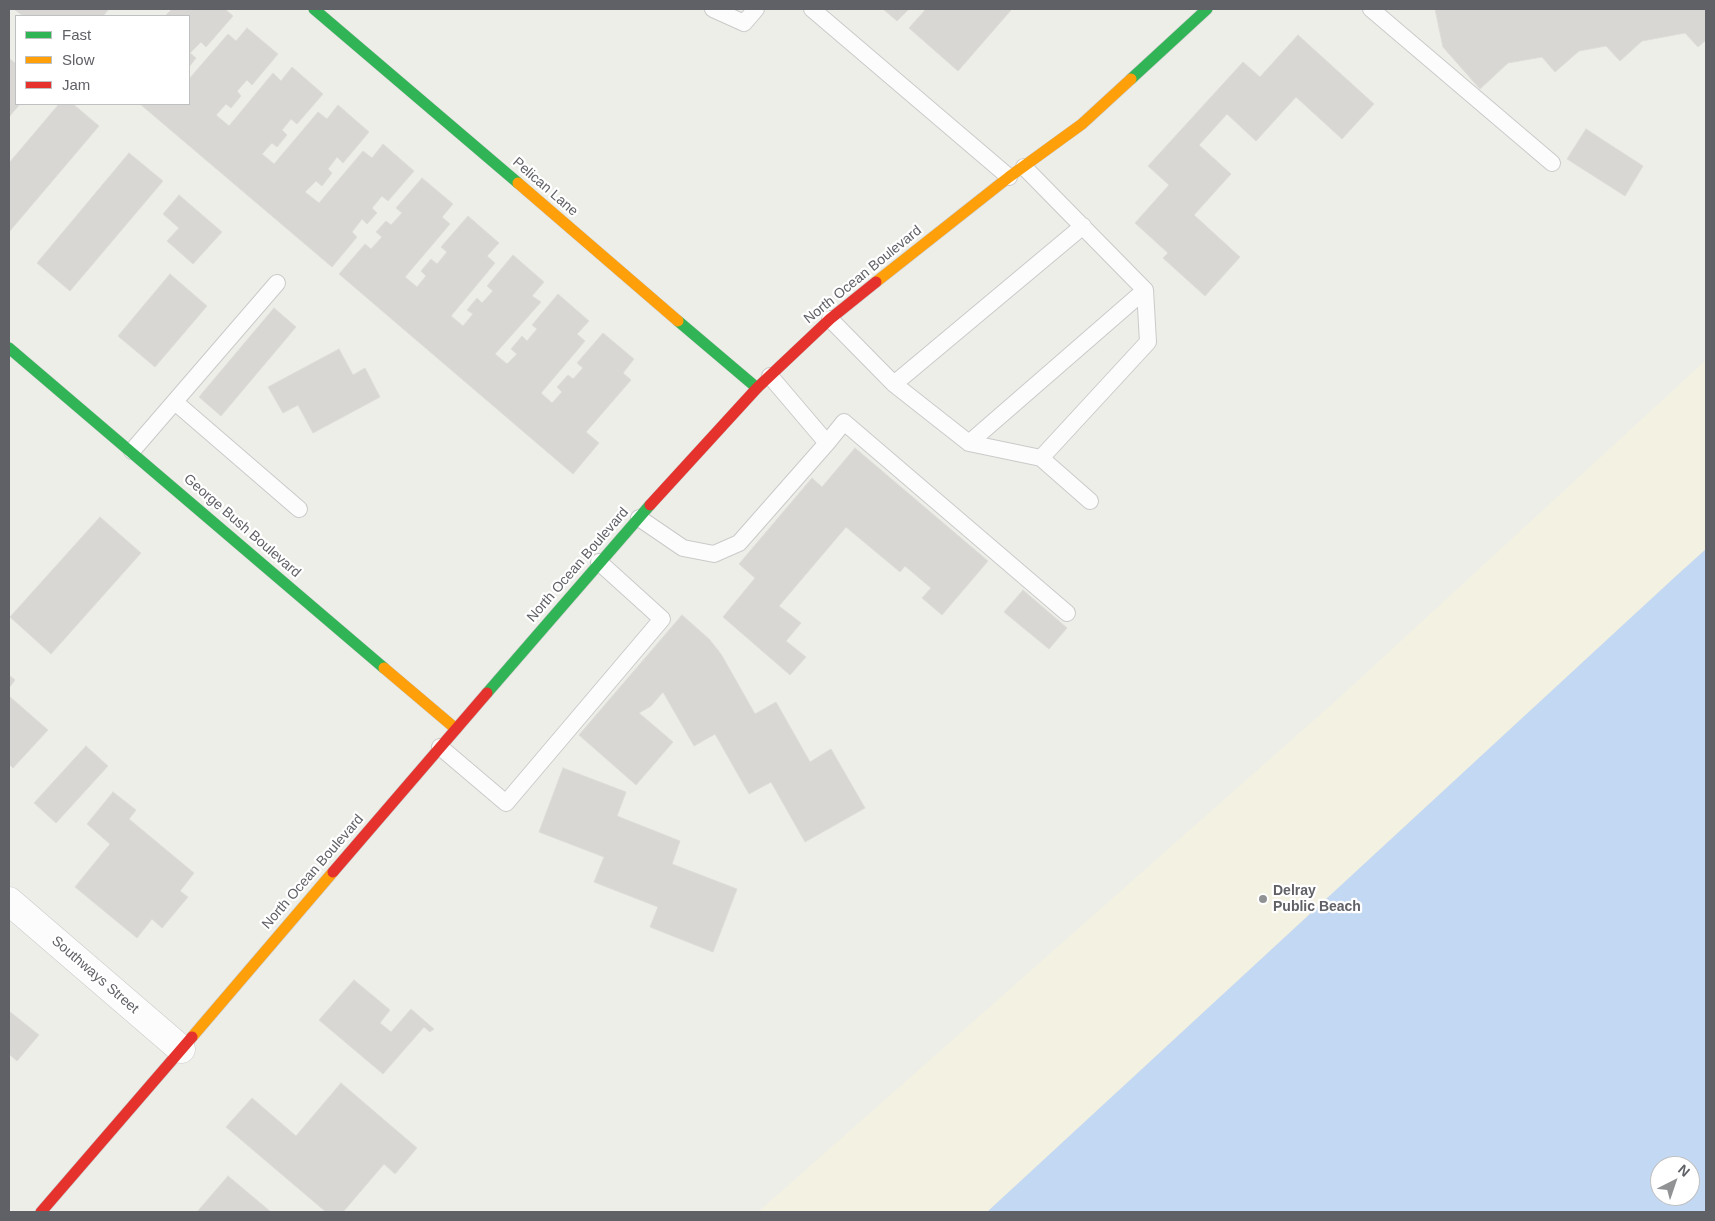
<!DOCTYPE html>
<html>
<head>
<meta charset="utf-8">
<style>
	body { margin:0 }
	#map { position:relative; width:1715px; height:1221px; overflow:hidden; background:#eeeee9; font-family:Arial,sans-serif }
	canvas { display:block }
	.frame { position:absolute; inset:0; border:10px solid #5f6166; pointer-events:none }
	.legend { position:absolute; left:15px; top:15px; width:175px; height:90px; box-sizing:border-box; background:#fff; border:1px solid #bfc0c2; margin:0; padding:6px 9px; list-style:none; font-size:15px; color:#5f6166 }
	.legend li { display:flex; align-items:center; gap:10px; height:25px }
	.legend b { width:25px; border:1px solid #bfc0c2 }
	.north { position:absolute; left:1650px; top:1156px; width:50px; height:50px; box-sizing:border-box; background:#fff; border:1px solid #bfc0c2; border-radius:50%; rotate:41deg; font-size:14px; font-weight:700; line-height:20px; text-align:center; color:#5f6166 }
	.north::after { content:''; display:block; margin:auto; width:18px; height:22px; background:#919294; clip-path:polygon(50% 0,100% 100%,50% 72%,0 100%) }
</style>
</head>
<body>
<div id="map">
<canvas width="1715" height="1221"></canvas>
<div class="frame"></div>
<ul class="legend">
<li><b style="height:6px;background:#30b455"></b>Fast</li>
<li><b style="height:6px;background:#ff9f0a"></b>Slow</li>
<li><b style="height:6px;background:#e5322d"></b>Jam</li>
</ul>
<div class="north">N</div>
</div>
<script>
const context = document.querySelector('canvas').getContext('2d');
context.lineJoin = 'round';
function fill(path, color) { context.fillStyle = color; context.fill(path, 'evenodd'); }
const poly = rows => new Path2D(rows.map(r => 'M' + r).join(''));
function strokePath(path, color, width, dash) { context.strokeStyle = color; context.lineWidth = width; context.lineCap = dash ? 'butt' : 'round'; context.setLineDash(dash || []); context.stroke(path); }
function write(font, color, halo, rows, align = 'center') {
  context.font = font + ' Arial,sans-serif'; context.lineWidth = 4.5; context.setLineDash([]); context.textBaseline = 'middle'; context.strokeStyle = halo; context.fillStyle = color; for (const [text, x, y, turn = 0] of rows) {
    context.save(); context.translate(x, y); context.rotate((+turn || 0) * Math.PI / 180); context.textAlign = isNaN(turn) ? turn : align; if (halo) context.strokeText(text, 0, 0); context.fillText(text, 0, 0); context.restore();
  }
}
const sand = poly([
	[1706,360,1706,622,1085,1212,758,1212,1340,697]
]);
const water = poly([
	[1706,549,1706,1212,987,1212,1676,576],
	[1660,1166,1690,1166,1690,1196,1660,1196]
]);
const building = poly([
	[14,9,109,9,103,16,23,16,14,9],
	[172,9,225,9,233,16,206,47,201,42,190,53,196,58,189,67,189,16,165,16,172,9],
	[883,9,909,9,897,21,883,9],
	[926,9,1012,9,958,71,909,28,926,9],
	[1435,9,1706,9,1706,40,1698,47,1685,33,1642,41,1620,61,1606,46,1579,51,1555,72,1542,57,1508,63,1480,89,1443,47,1435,9],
	[247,28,278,54,252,85,247,80,237,91,241,96,231,108,226,104,216,115,229,126,273,73,281,81,292,67,323,94,297,124,291,119,282,130,287,135,277,147,272,143,262,154,274,164,318,112,327,119,338,105,369,132,343,163,337,157,328,169,332,173,322,186,316,181,305,192,319,203,363,151,372,158,383,144,414,171,388,201,382,196,372,208,377,213,367,224,362,219,352,232,357,237,332,267,140,104,189,104,189,79,228,34,236,41,247,28],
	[1298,35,1374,104,1342,139,1296,97,1256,141,1227,114,1199,145,1231,174,1194,215,1240,257,1205,296,1163,258,1168,253,1135,223,1169,185,1148,166,1243,62,1260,77,1298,35],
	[9,58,16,64,16,104,20,104,9,117,9,58],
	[59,104,73,104,99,126,9,232,9,163,59,104],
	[1586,129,1643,166,1625,196,1567,159,1586,129],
	[129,153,163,181,70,291,37,263,129,153],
	[422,178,453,204,442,217,450,224,405,277,417,287,426,276,421,271,431,259,437,264,447,252,441,247,468,216,499,243,487,256,495,263,451,316,463,326,473,314,467,310,477,298,482,303,493,291,487,286,513,255,544,282,532,296,541,302,495,354,507,364,517,354,511,349,522,336,527,341,537,329,532,325,558,294,589,321,577,334,585,341,541,393,552,403,562,392,557,387,568,375,573,379,583,368,577,363,603,333,634,359,623,373,631,380,586,432,599,443,573,474,339,274,365,244,371,249,382,237,376,232,386,221,391,225,402,213,396,208,422,178],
	[179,195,222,232,193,264,167,241,179,228,163,214,179,195],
	[170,274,207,306,155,367,118,336,170,274],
	[274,308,296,327,221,416,199,397,274,308],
	[339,349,353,375,365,368,380,397,313,433,298,405,283,413,268,387,339,349],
	[855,448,988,561,942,615,922,598,931,588,905,566,900,572,846,527,779,606,801,623,786,641,806,657,790,675,723,617,755,578,739,564,812,478,822,487,855,448],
	[100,517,141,553,51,654,10,617,100,517],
	[1023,590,1067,628,1049,649,1004,612,1023,590],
	[682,615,709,639,721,654,755,714,776,702,810,762,831,749,865,808,805,842,771,782,749,794,715,734,694,746,663,692,651,706,639,713,673,742,636,785,579,735,682,615],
	[9,675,15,680,9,688,9,675],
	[9,696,48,730,13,768,9,764,9,696],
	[86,746,108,766,56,823,34,803,86,746],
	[563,768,626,792,617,816,680,841,672,864,737,889,713,952,650,927,658,907,594,882,604,857,539,832,563,768],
	[113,792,136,810,129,819,194,873,180,891,188,897,162,928,152,919,137,938,75,887,110,844,87,824,113,792],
	[354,980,390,1010,380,1023,391,1032,411,1009,434,1029,430,1032,424,1027,383,1074,319,1020,354,980],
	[9,1011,39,1035,17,1061,9,1054,9,1011],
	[341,1083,417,1148,395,1174,384,1164,343,1212,326,1212,226,1127,252,1098,296,1136,341,1083],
	[228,1176,271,1212,197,1212,228,1176]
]);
const lane = poly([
	[713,9,744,23,756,9],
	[812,9,1009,177],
	[1371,9,1552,163],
	[1024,167,1145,290,1148,342,1041,458],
	[830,319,894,384,969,443,1145,290],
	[894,384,1083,226],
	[175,402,299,509],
	[827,443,844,422,1067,613],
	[969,443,1041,458,1090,501],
	[132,451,277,283],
	[639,518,683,548,714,554,739,543,827,443,770,376],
	[440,747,506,803,662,619,599,562]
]);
const street = poly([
	[9,901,181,1049]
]);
const fast = poly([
	[314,9,518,183],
	[1131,79,1207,9],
	[678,321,757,388],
	[9,348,384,668],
	[487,693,650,505]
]);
const slow = poly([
	[518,183,678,321],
	[876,282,1009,177,1082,124,1131,79],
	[384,668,456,729],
	[192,1037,333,872]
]);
const jam = poly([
	[650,505,757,388,830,319,876,282],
	[333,872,487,693],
	[41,1212,192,1037]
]);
const markers = [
	[1263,899,5,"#919294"]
];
const streetNames = [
	["Pelican Lane",545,187,41],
	["North Ocean Boulevard",863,275,-39],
	["George Bush Boulevard",242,526,41],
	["North Ocean Boulevard",578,565,-49],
	["North Ocean Boulevard",313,872,-49],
	["Southways Street",95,975,41]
];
const poiNames = [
	["Delray",1273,891],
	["Public Beach",1273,907]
];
fill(sand, '#f3f1e1');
fill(water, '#c3d8f2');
fill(building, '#d8d7d4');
strokePath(building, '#dddcd8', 1);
strokePath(lane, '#cacaca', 18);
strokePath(street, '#cacaca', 29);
strokePath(fast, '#c9caca', 12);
strokePath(slow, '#c9caca', 12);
strokePath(jam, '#c9caca', 12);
strokePath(lane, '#fcfcfc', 16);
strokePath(street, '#fcfcfc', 28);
strokePath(fast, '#30b455', 11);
strokePath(slow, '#ff9f0a', 11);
strokePath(jam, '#e5322d', 11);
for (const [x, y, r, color] of markers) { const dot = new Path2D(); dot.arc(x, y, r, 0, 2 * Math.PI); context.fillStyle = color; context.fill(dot); strokePath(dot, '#fff', 2); }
write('14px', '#5f6166', '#fff', streetNames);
write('bold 14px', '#5f6166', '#fff', poiNames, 'left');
</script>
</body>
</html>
